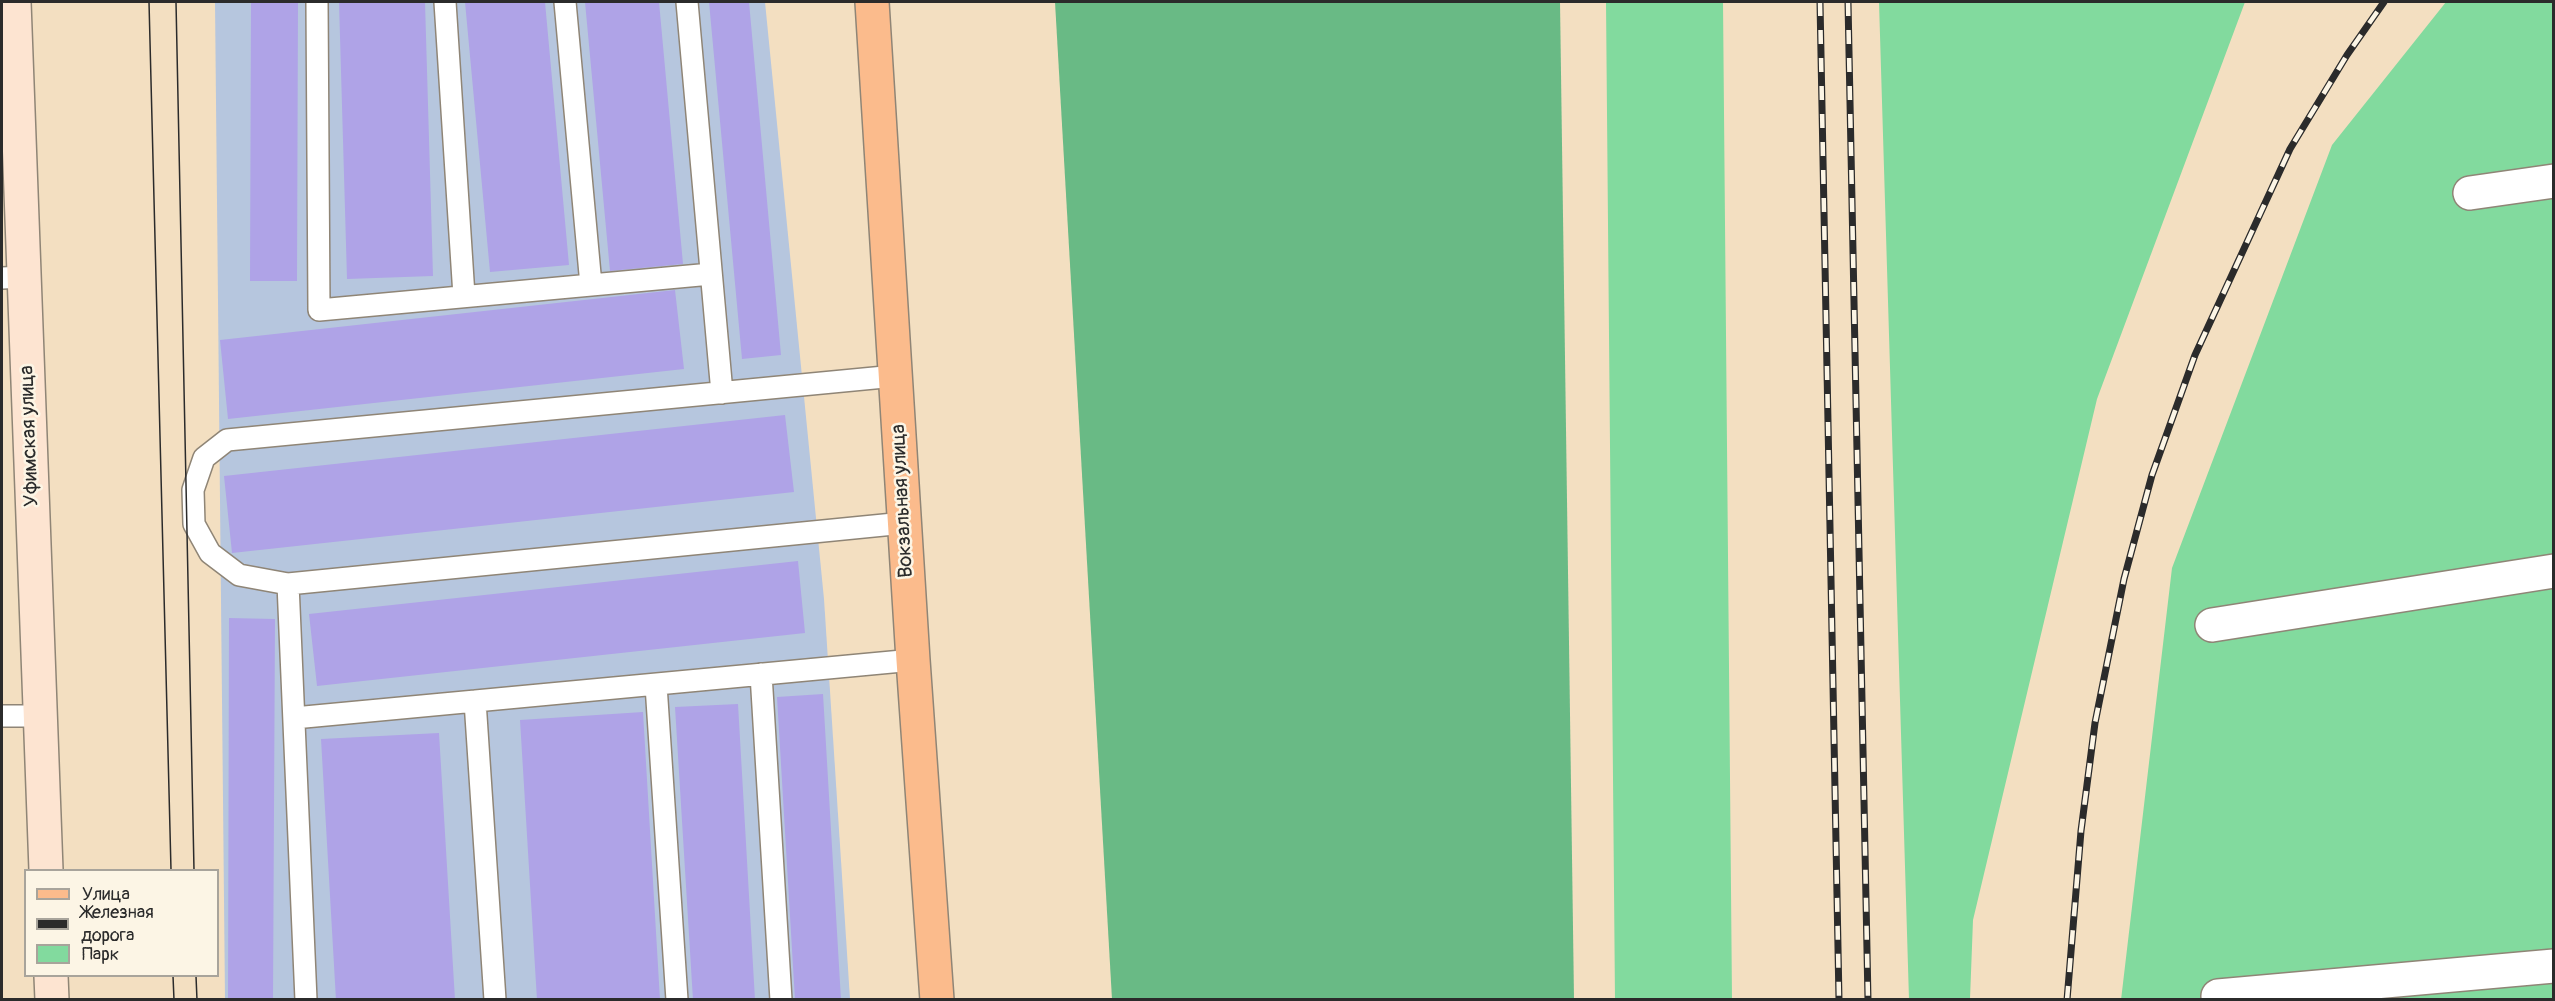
<!DOCTYPE html>
<html>
<head>
<meta charset="utf-8">
<style>
	body { margin:0 }
	#map { position:relative; width:2555px; height:1001px; overflow:hidden; background:#f3dfc1; font-family:Pangolin,sans-serif }
	canvas { display:block }
	.frame { position:absolute; inset:0; border:3px solid #2b2b2b; pointer-events:none }
	.legend { position:absolute; left:24px; top:869px; width:195px; height:108px; box-sizing:border-box; background:#fcf5e5; border:2px solid #a8a49b; margin:0; padding:8px 10px; list-style:none; font-size:18px; color:#2b2b2b }
	.legend li { display:flex; align-items:center; gap:12px; height:30px }
	.legend b { width:30px; border:2px solid #a8a49b }
</style>
</head>
<body>
<div id="map">
<canvas width="2555" height="1001"></canvas>
<div class="frame"></div>
<ul class="legend">
<li><b style="height:8px;background:#fbbb8c"></b>Улица</li>
<li><b style="height:8px;background:#2b2b2b"></b>Железная дорога</li>
<li><b style="height:16px;background:#82da9e"></b>Парк</li>
</ul>
</div>
<script>
const context = document.querySelector('canvas').getContext('2d');
context.lineJoin = 'round';
function fill(path, color) { context.fillStyle = color; context.fill(path, 'evenodd'); }
const poly = rows => new Path2D(rows.map(r => 'M' + r).join(''));
function strokePath(path, color, width, dash) { context.strokeStyle = color; context.lineWidth = width; context.lineCap = dash ? 'butt' : 'round'; context.setLineDash(dash || []); context.stroke(path); }
function write(font, color, halo, rows, align = 'center') {
  context.font = font + ' Pangolin,sans-serif'; context.lineWidth = 5; context.setLineDash([]); context.textBaseline = 'middle'; context.strokeStyle = halo; context.fillStyle = color; for (const [text, x, y, turn = 0] of rows) {
    context.save(); context.translate(x, y); context.rotate((+turn || 0) * Math.PI / 180); context.textAlign = isNaN(turn) ? turn : align; if (halo) context.strokeText(text, 0, 0); context.fillText(text, 0, 0); context.restore();
  }
}
const industrial = poly([
	[215,2,765,2,824,599,850,999,225,999]
]);
const green = poly([
	[1606,2,1723,2,1732,999,1615,999],
	[1879,2,2245,2,2097,399,1973,920,1970,999,1909,999],
	[2446,2,2553,2,2553,999,2121,1000,2172,568,2332,145]
]);
const forest = poly([
	[1055,2,1560,2,1574,999,1112,999]
]);
const building = poly([
	[251,2,298,2,297,281,250,281],
	[339,2,425,2,433,276,347,279],
	[465,2,545,2,569,265,490,272],
	[585,2,659,2,683,264,610,271],
	[709,2,749,2,781,355,742,359],
	[675,290,684,369,228,419,220,340],
	[785,415,794,492,232,553,224,476],
	[798,561,805,633,317,686,309,614],
	[229,618,275,619,273,1000,228,1000],
	[823,694,841,1000,795,1000,777,697],
	[738,704,755,1000,693,1000,675,707],
	[643,712,660,1000,537,1000,520,720],
	[439,733,455,1000,336,1000,321,739]
]);
const lane = poly([
	[317,2,319,310,711,274],
	[445,2,464,296],
	[565,2,591,285],
	[687,2,722,393],
	[2,278,25,277],
	[288,584,239,575,210,553,194,524,193,490,204,458,227,440,895,376],
	[761,674,781,1000],
	[656,685,677,1000],
	[475,701,495,1000],
	[2,716,40,716],
	[294,718,913,660],
	[306,1000,288,584,904,523]
]);
const street = poly([
	[2470,193,2554,181],
	[2212,625,2554,571],
	[2218,996,2554,966]
]);
const secondary = poly([
	[14,2,46,870],
	[51,976,52,1000]
]);
const primary = poly([
	[872,2,913,660,937,1000]
]);
const tram = poly([
	[149,2,171,870],
	[176,2,194,870],
	[173,976,174,1000],
	[196,976,197,1000]
]);
const rail = poly([
	[1820,2,1839,1000],
	[1848,2,1868,1000],
	[2067,1000,2081,831,2095,723,2124,579,2152,475,2195,355,2290,149,2347,55,2384,2]
]);
const streetNames = [
	["Уфимская улица",30,436,-92],
	["Вокзальная улица",903,501,-93]
];
fill(industrial, '#b6c6de');
fill(green, '#82da9e');
fill(forest, '#69ba85');
fill(building, '#afa3e7');
strokePath(lane, '#8f8576', 24);
strokePath(street, '#8f8576', 36);
strokePath(secondary, '#8f8576', 36);
strokePath(primary, '#8f8576', 36);
strokePath(lane, '#fff', 21);
strokePath(street, '#fff', 33);
strokePath(secondary, '#fde4d1', 33);
strokePath(primary, '#fbbb8c', 33);
strokePath(tram, '#2b2b2b', 1.5);
strokePath(rail, '#2b2b2b', 7);
strokePath(rail, '#fcf5e5', 4.5, [14]);
write('20px', '#2b2b2b', '#fcf5e5', streetNames);
</script>
</body>
</html>
